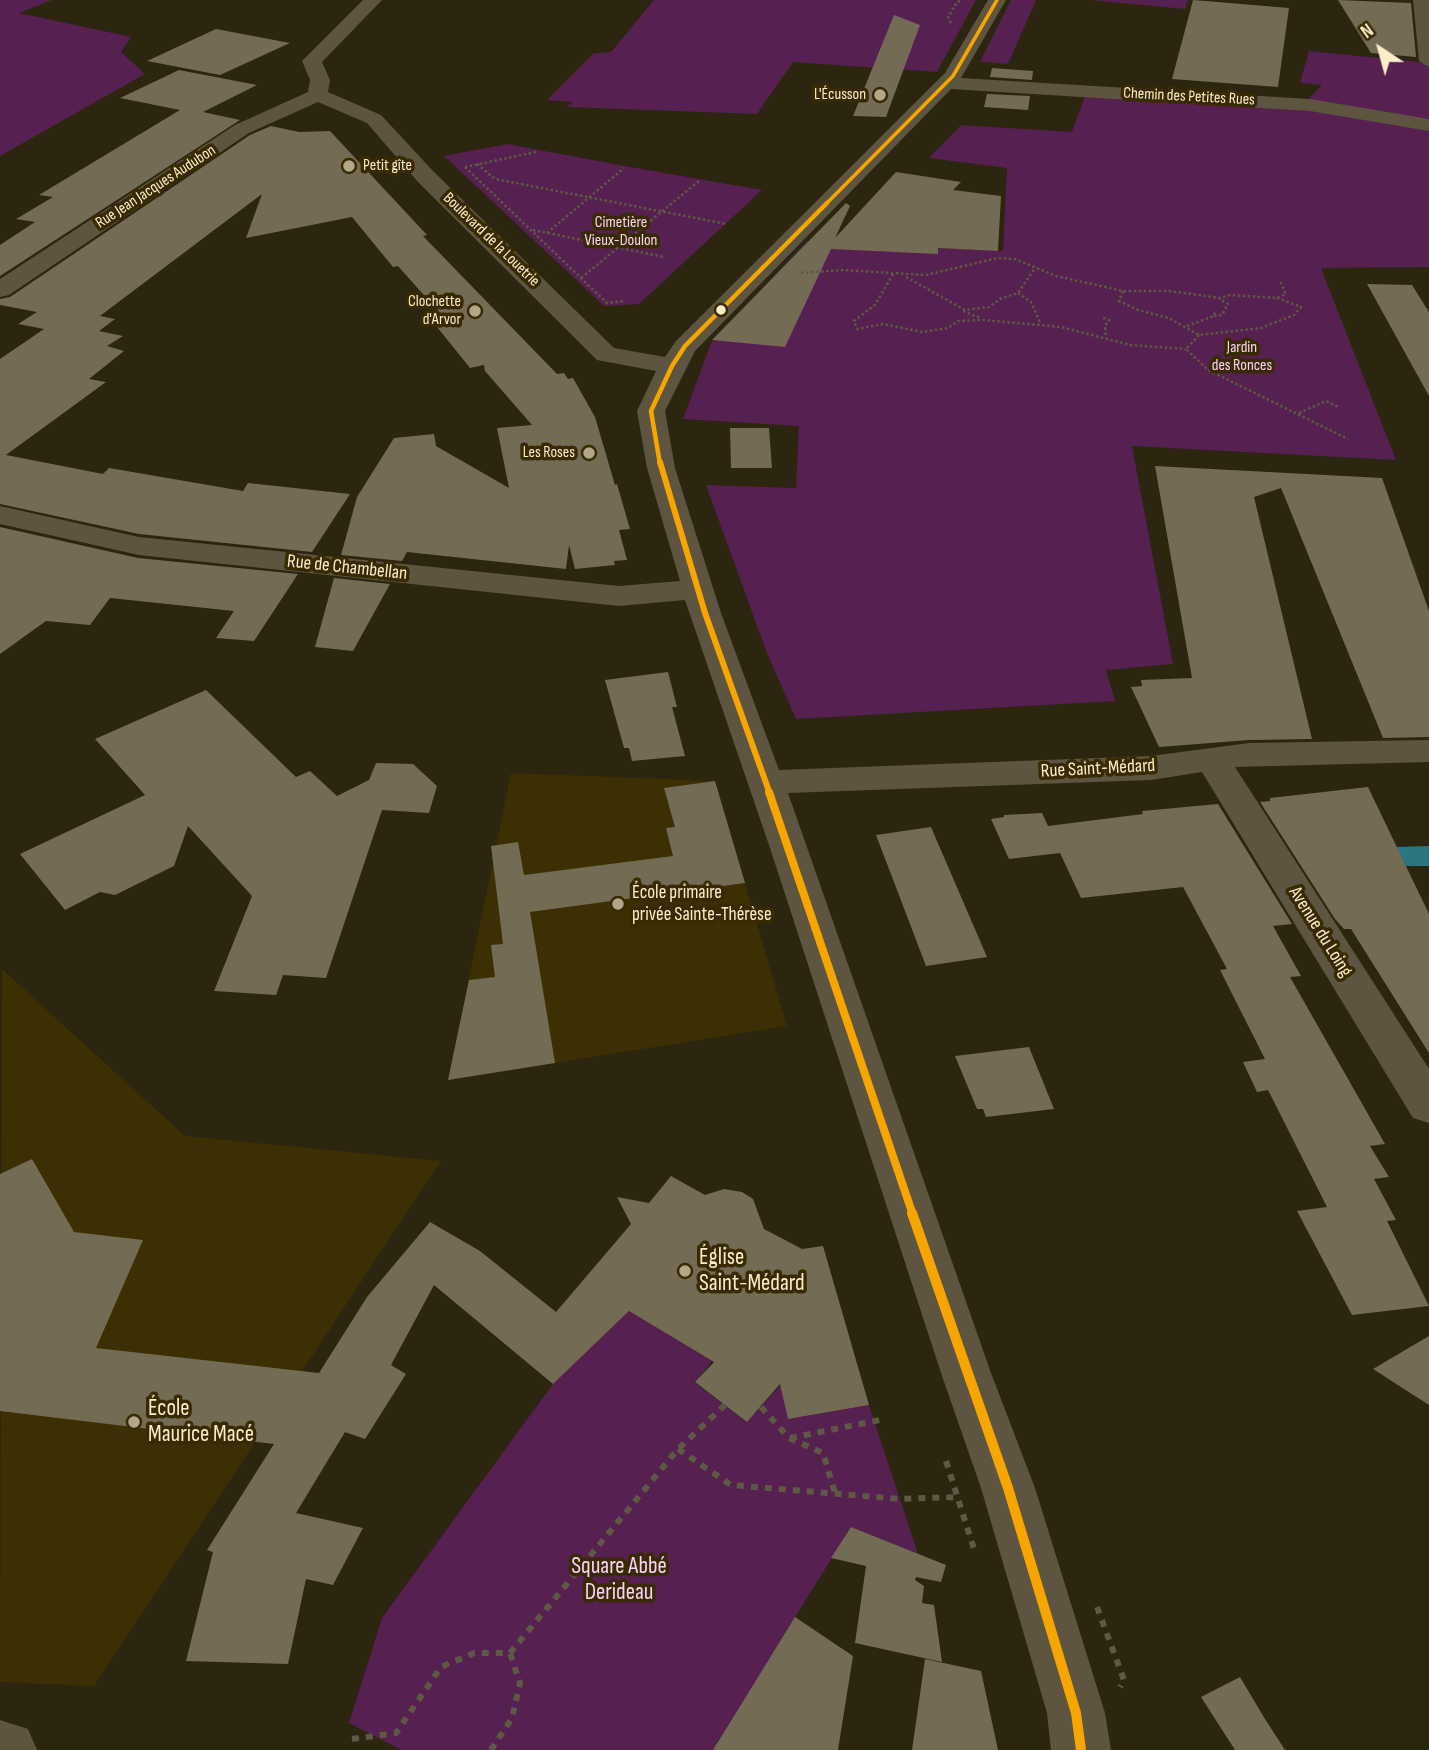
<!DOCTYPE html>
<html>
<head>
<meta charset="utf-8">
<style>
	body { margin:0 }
	#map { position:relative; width:1429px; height:1750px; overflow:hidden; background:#2c250f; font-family:"Sofia Sans Condensed",sans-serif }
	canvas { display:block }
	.north { position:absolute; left:1345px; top:14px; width:70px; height:70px; -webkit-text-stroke:5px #382b03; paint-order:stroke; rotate:324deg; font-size:19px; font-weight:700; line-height:28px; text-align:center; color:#fbedca }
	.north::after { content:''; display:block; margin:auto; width:24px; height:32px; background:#fbedca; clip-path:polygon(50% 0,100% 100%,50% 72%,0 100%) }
</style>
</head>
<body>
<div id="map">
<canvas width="1429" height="1750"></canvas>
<div class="north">N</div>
</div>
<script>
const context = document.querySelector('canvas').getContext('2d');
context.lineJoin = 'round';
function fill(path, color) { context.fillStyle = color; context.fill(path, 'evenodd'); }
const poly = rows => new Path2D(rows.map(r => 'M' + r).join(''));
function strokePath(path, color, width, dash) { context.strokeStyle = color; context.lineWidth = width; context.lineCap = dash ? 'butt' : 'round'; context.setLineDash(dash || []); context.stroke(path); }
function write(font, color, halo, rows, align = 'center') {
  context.font = font + ' "Sofia Sans Condensed",sans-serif'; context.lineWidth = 7; context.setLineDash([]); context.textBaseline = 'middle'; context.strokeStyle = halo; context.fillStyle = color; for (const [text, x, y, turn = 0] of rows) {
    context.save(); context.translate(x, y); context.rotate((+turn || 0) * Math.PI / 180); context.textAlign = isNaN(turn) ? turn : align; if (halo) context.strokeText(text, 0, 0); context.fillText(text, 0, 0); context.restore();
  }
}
const built = poly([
	[511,773,715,781,787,1026,448,1080],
	[2,969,185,1136,441,1161,94,1686,0,1682]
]);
const green = poly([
	[0,0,52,0,19,13,131,37,121,52,145,74,0,156],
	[654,0,976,0,937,72,793,62,757,114,566,107,573,102,547,100,594,53,611,52],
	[1011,0,1036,0,1008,64,980,62],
	[1090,0,1188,0,1185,9],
	[1309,51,1429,63,1429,267,1321,268,1396,460,1132,446,1173,664,1106,670,1115,701,796,719,767,653,706,485,796,488,799,426,683,419,711,343,807,241,1003,251,1007,168,929,158,961,125,1072,132,1085,96,1301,107,1322,85,1300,83],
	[507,144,630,167,762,190,639,304,604,306,444,156],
	[629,1311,712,1361,695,1383,747,1422,781,1385,789,1419,869,1405,918,1554,851,1527,713,1750,401,1750,349,1723,382,1618,553,1384]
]);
const water = poly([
	[1429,846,1429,866,1406,866,1396,847]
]);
const building = poly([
	[1193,0,1289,8,1278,87,1172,79],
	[1338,0,1411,3,1416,57,1371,53],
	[894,15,920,25,886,117,853,116],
	[216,29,290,43,220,75,147,61],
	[992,68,1033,71,1032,80,990,77],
	[179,70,257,85,203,112,240,120,0,276,0,245,35,222,16,219,53,197,39,195,180,110,120,98],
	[987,94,1030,96,1028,110,984,107],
	[271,126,299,132,330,131,427,235,423,236,557,374,564,373,568,379,573,378,595,417,615,485,617,484,630,529,619,530,627,560,614,561,615,565,575,569,569,545,566,569,407,552,402,561,341,555,357,497,394,438,434,434,436,446,509,488,497,428,532,425,485,371,484,365,470,368,433,322,445,319,398,266,393,267,352,217,246,238,262,194,100,316,115,319,99,331,123,336,107,346,124,351,89,379,106,382,6,455,103,474,109,468,243,491,248,483,350,494,312,552,139,534,0,504,0,359,44,329,18,324,37,312,0,305,0,299,10,297,250,135],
	[896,172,961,182,953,190,1001,196,998,251,938,248,938,254,831,249,785,347,712,340,846,203,850,206,835,238],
	[1367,284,1412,285,1429,312,1429,396],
	[730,428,769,428,772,468,731,468],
	[1155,466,1382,478,1429,611,1429,737,1383,738,1281,488,1254,497,1312,739,1249,740,1159,747,1131,687,1142,686,1141,680,1192,678],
	[0,527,138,558,298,574,254,641,216,638,234,611,110,598,90,625,46,621,0,654],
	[334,578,390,584,353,651,315,647],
	[668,672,677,707,672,707,685,756,632,761,629,748,624,748,605,680],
	[206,690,296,777,310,771,337,796,369,780,376,763,413,764,437,786,429,813,382,810,326,978,283,975,276,995,214,991,252,896,188,826,174,866,115,895,100,892,65,910,20,854,145,795,95,739],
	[715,781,745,883,530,912,555,1063,448,1080,469,980,495,977,491,945,503,944,491,846,518,842,524,875,673,856,666,828,675,827,664,788],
	[1368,787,1429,914,1429,1053,1351,929,1344,929,1335,919,1260,802,1270,801,1270,798],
	[1218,804,1292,924,1273,926,1301,976,1290,977,1385,1144,1370,1146,1389,1177,1374,1179,1396,1220,1387,1221,1429,1306,1352,1315,1297,1211,1327,1207,1268,1090,1257,1092,1243,1062,1265,1059,1220,970,1227,969,1183,887,1081,898,1060,853,1009,859,991,819,1004,817,1004,815,1042,813,1048,826,1143,814,1142,811],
	[931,827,940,848,987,957,926,966,876,835],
	[1029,1047,1054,1109,986,1117,983,1109,977,1109,955,1056],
	[32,1159,74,1232,143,1240,96,1348,319,1373,367,1297,430,1222,480,1251,556,1312,631,1224,617,1197,649,1203,671,1176,705,1195,724,1189,742,1192,753,1199,764,1229,802,1249,823,1246,869,1405,788,1419,780,1384,747,1422,695,1382,714,1362,629,1311,553,1384,434,1285,391,1365,406,1374,365,1439,345,1432,296,1513,363,1528,333,1585,306,1579,288,1664,186,1661,213,1552,207,1550,274,1444,0,1411,0,1174],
	[1429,1336,1429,1405,1373,1369],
	[851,1527,946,1565,941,1582,916,1577,915,1580,924,1586,922,1603,934,1605,942,1662,855,1643,866,1566,831,1558],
	[795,1617,853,1656,838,1750,713,1750],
	[925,1659,981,1671,998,1750,912,1750],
	[1240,1677,1265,1719,1285,1750,1235,1750,1201,1697]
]);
const pathFar1 = poly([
	[951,23,948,17,957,2,963,0],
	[477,164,495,179,726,224],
	[465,167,607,303,625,301],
	[465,167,536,152],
	[533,230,664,257],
	[547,233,624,168],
	[801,273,843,270,926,275,998,258,1015,259,1056,276,1123,291,1170,291,1220,298,1230,295,1277,298,1286,294,1280,281],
	[893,274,875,305,854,321,857,329,883,324,922,332,948,328,958,321,983,320,1061,327,1130,345,1186,349],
	[906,277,965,310,989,307,1000,299,1018,293,1035,268],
	[581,278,699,181],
	[1123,291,1119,301,1138,310,1169,318,1199,335,1261,328,1294,315,1301,307,1277,298],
	[1018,293,1031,302,1041,324],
	[963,311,980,318],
	[1214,316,1222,315,1228,304,1218,298],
	[1103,318,1109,320,1105,326,1106,338],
	[1187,326,1214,316,1215,310],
	[1199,335,1186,349,1208,370,1348,439],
	[1299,413,1326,401,1338,407]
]);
const path = poly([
	[761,1407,789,1438,823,1453,835,1493],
	[790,1438,880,1420],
	[678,1449,731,1485,900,1499,957,1497],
	[946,1461,974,1549],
	[1097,1607,1124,1680,1120,1687],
	[352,1739,396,1733,441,1667,474,1653,510,1653,678,1449,725,1405],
	[491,1750,512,1718,520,1683,510,1653]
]);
const minor = poly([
	[363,0,382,0,322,62,330,80,328,92,381,115,434,172,614,348,665,357,676,341,945,73,988,0,1006,0,961,78,1310,99,1429,119,1429,131,1310,111,951,89,695,351,665,411,675,468,721,613,779,770,1151,756,1249,743,1429,740,1429,762,1235,767,1429,1069,1429,1123,1413,1118,1202,772,1151,780,788,793,991,1373,1035,1488,1105,1713,1111,1750,1051,1750,1047,1713,981,1488,941,1373,771,851,685,600,619,606,139,555,0,524,0,506,139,537,619,586,680,581,647,468,637,411,656,371,597,360,418,182,367,123,318,102,249,133,9,295,0,297,0,279,235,125,308,92,310,80,302,61,363,0],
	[1413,0,1429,0,1429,67,1419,61,1413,0],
	[0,1720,28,1729,37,1750,0,1750,0,1720]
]);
const bus1Far4 = poly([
	[826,204,953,76,997,0]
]);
const bus1Far3 = poly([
	[660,464,651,411,672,366,685,346,827,203]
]);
const bus1Far2 = poly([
	[660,462,705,613,770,794]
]);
const bus1Far1 = poly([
	[769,792,913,1215]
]);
const bus1 = poly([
	[912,1213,1008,1488,1076,1713,1081,1750]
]);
const markers = [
	[880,95,7,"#b3a789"],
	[349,166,7,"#b3a789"],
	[721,310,6,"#fbedca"],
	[475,311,7,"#b3a789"],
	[589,453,7,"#b3a789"],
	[618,904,7,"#b3a789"],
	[685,1271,7,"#b3a789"],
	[134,1422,7,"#b3a789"]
];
const farPoinames = [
	["L'Écusson",866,95],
	["Petit gîte",363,166,"left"],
	["Clochette",461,302],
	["d'Arvor",461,320],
	["Les Roses",575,453]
];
const farStreetnames = [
	["Chemin des Petites Rues",1189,97,3],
	["Rue Jean Jacques Audubon",156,187,-33],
	["Boulevard de la Louetrie",491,240,44]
];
const farParknames = [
	["Cimetière",621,223],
	["Vieux-Doulon",621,241],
	["Jardin",1242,348],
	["des Ronces",1242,366]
];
const streetNames = [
	["Rue de Chambellan",347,568,6],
	["Rue Saint-Médard",1098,769,-3],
	["Avenue du Loing",1320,932,58]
];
const poiNames = [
	["École primaire",632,893],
	["privée Sainte-Thérèse",632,915]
];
const nearPoinames = [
	["Église",699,1258],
	["Saint-Médard",699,1284],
	["École",148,1409],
	["Maurice Macé",148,1435]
];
const nearParknames = [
	["Square Abbé",619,1567],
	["Derideau",619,1593]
];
fill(built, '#3d2f04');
fill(green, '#562051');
fill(water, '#2b7780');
fill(building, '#746b54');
strokePath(pathFar1, '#5e5845', 2.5, [2.5, 2.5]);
strokePath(path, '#5e5845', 6, [7, 7]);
fill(minor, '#5d553f');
strokePath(bus1Far4, '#f7a600', 3.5);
strokePath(bus1Far3, '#f7a600', 4.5);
strokePath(bus1Far2, '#f7a600', 6);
strokePath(bus1Far1, '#f7a600', 8);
strokePath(bus1, '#f7a600', 10);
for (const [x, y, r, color] of markers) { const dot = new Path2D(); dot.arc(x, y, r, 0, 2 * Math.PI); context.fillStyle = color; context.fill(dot); strokePath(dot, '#382b03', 2.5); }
write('16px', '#fbedca', '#382b03', farPoinames, 'right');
write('16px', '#fbedca', '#382b03', farStreetnames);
write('16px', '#fbd3f8', '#382b03', farParknames);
write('19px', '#fbedca', '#382b03', streetNames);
write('19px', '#fbedca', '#382b03', poiNames, 'left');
write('23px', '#fbedca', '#382b03', nearPoinames, 'left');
write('23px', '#fbd3f8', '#382b03', nearParknames);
</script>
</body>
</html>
